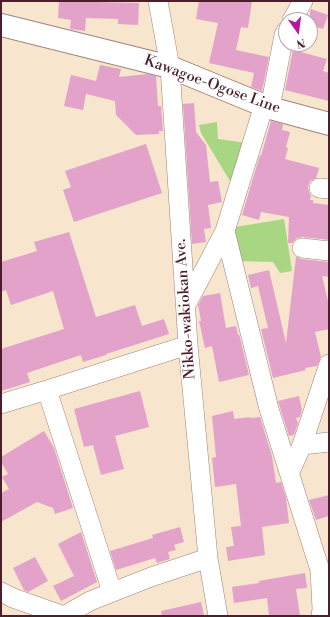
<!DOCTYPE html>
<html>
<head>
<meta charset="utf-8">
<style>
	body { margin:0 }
	#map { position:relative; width:330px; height:617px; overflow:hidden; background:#f7e5ce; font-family:"Libre Bodoni",serif }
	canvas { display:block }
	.frame { position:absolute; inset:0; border:2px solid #4a1f2b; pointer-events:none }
	.north { position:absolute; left:278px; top:12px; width:40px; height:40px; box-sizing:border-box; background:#fff; border:1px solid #b7a5aa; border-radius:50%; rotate:166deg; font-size:11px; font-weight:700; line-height:16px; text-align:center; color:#4a1f2b }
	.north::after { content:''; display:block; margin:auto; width:14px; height:18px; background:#b5179e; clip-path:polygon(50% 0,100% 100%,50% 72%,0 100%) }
</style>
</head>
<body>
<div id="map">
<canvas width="330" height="617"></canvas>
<div class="frame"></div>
<div class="north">N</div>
</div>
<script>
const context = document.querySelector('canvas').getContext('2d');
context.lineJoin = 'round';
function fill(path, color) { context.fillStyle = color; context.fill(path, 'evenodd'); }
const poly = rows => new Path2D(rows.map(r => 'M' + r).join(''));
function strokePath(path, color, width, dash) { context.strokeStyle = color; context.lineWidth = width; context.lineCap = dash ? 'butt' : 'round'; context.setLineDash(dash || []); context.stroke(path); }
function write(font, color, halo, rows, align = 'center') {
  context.font = font + ' "Libre Bodoni",serif'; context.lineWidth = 3; context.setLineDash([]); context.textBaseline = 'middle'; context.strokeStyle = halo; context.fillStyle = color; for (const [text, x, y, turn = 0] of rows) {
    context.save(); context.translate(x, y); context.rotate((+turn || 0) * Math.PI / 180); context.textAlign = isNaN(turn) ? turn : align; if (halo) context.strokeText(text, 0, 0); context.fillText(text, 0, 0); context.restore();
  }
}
const green = poly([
	[217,122,218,139,247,143,234,182,230,181,201,133,199,125],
	[284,219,292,271,280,273,273,262,236,261,229,228]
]);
const building = poly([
	[59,1,94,1,94,2,139,3,138,25,118,24,118,19,86,18,85,31,70,29,71,20,58,18],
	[199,1,252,1,248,28,241,27,236,50,269,57,262,91,251,87,254,73,209,63,218,23,196,19],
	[311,9,328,15,323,29,310,25,310,11],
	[293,50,327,59,323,71,329,73,329,101,285,90],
	[100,65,121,69,119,77,148,74,156,76,158,106,161,106,163,131,159,131,159,134,136,135,116,115,115,101,86,94,83,110,64,106,71,75,96,81],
	[194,103,196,132,206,145,210,182,218,181,222,202,208,205,211,228,204,229,206,242,192,244,183,104],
	[271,121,283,124,282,130,290,132,286,147,288,148,285,159,319,168,316,178,310,181,308,187,309,192,311,196,310,200,313,200,313,203,329,205,329,240,303,237,297,238,292,243,288,243,289,217,261,212,259,220,242,215,260,155,261,156],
	[146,144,162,193,74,222,63,190,71,187,65,171],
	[69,232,96,317,135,305,142,326,164,319,169,334,106,354,106,355,83,362,81,355,27,373,30,382,1,391,1,349,64,329,53,291,11,305,6,290,1,292,1,262,37,251,34,242],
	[296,257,301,259,329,262,329,277,322,276,329,305,329,329,315,332,321,357,317,366,305,368,306,370,273,378,261,329,268,328,258,286,251,288,248,275,269,270,286,343],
	[220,293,226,328,236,326,238,335,239,334,249,375,219,382,212,346,205,348,199,321,201,321,198,305,203,296],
	[140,391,149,427,115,436,124,469,101,475,93,445,84,447,74,409],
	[299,396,302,410,300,417,296,418,298,423,294,435,289,436,278,401],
	[233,411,234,419,250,417,250,418,260,417,272,456,276,483,281,482,286,498,289,523,262,527,265,555,228,561,226,547,234,546,231,527,241,526,236,484,215,487,212,458,216,457,212,416],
	[44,431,54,448,73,508,55,514,53,508,37,502,1,522,1,493,9,489,2,477,8,474,1,462,1,457],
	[329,495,329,516,316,520,309,500],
	[180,527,184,542,174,545,176,550,168,552,170,559,157,563,155,558,116,570,110,551,153,538,152,535],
	[81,532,97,582,61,601,53,586,74,576,58,544],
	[35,557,48,581,28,592,24,590,13,568],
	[305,573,307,588,296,589,300,616,269,616,267,598,234,603,232,587,259,583,259,581],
	[201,602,204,616,162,616,161,611]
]);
const minor = poly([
	[158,1,170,67,188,345,208,558,218,616],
	[292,20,303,1],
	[270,108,284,35,286,31],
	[319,188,329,189],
	[225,231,269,409,320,570,322,609,321,616],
	[302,248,329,251],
	[186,305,225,231,264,105],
	[47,390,112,592],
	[1,404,47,390,188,345],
	[302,445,329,442],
	[290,472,302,445,329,364],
	[1,592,13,598,64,616],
	[64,616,90,601,151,577,208,558]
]);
const major = poly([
	[1,25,170,67,270,108,329,124]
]);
const streetNames = [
	["Kawagoe-Ogose Line",212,85,20],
	["Nikko-wakiokan Ave.",186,309,-94]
];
fill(green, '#a9d682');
fill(building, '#e3a2c9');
strokePath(minor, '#a0827c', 20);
strokePath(major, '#a0827c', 24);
strokePath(minor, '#fff', 19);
strokePath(major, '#fff', 22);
write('15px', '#4a1f2b', '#fff', streetNames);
</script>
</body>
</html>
